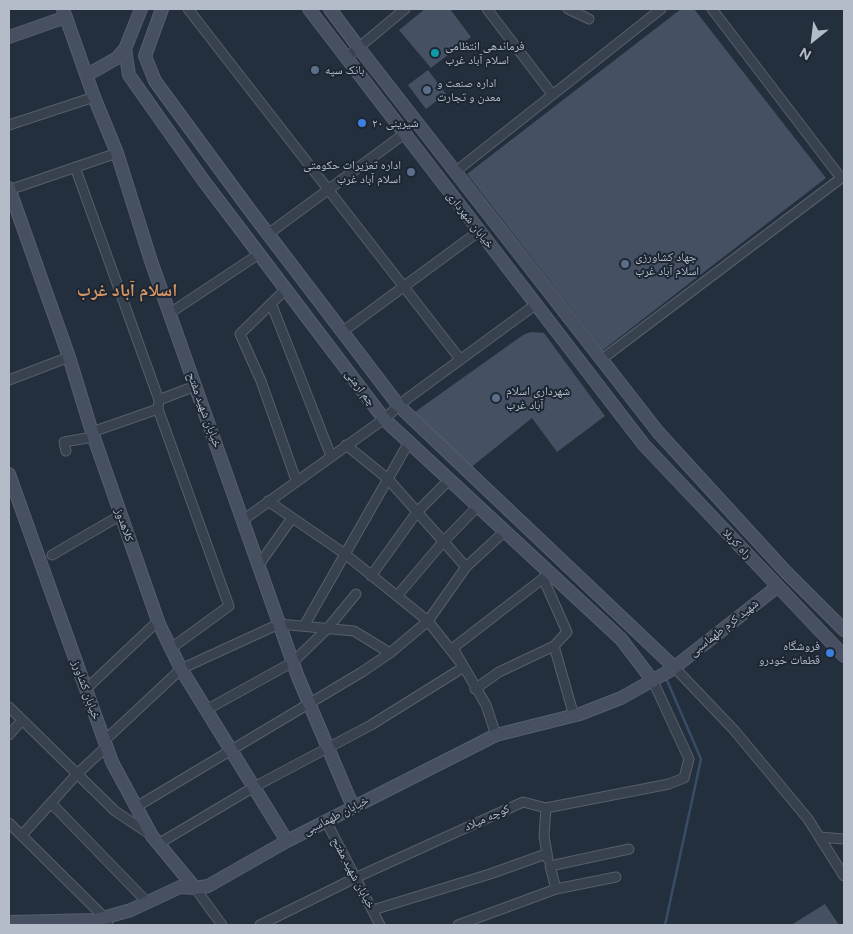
<!DOCTYPE html>
<html>
<head>
<meta charset="utf-8">
<style>
	body { margin:0 }
	#map { position:relative; width:853px; height:934px; overflow:hidden; background:#242f3e; font-family:Figtree,sans-serif }
	canvas { display:block }
	.frame { position:absolute; inset:0; border:10px solid #b4bcc9; pointer-events:none }
	.north { position:absolute; left:788px; top:15px; width:50px; height:50px; -webkit-text-stroke:4px #1d2633; paint-order:stroke; rotate:209deg; font-size:14px; font-weight:700; line-height:20px; text-align:center; color:#b4bcc9 }
	.north::after { content:''; display:block; margin:auto; width:18px; height:22px; background:#b4bcc9; clip-path:polygon(50% 0,100% 100%,50% 72%,0 100%) }
</style>
</head>
<body>
<div id="map">
<canvas width="853" height="934"></canvas>
<div class="frame"></div>
<div class="north">N</div>
</div>
<script>
const context = document.querySelector('canvas').getContext('2d');
context.lineJoin = 'round';
const poly = rows => new Path2D(rows.map(r => 'M' + r).join(''));
function strokePath(path, color, width, dash) { context.strokeStyle = color; context.lineWidth = width; context.lineCap = dash ? 'butt' : 'round'; context.setLineDash(dash || []); context.stroke(path); }
function fill(path, color) { context.fillStyle = color; context.fill(path, 'evenodd'); }
function write(font, color, halo, rows, align = 'center') {
  context.font = font + ' Figtree,"Noto Naskh Arabic",sans-serif'; context.lineWidth = 4; context.setLineDash([]); context.textBaseline = 'middle'; context.strokeStyle = halo; context.fillStyle = color; for (const [text, x, y, turn = 0] of rows) {
    context.save(); context.translate(x, y); context.rotate((+turn || 0) * Math.PI / 180); context.textAlign = isNaN(turn) ? turn : align; if (halo) context.strokeText(text, 0, 0); context.fillText(text, 0, 0); context.restore();
  }
}
const stream = poly([
	[665,925,701,759,666,678]
]);
const building = poly([
	[425,9,450,9,471,37,431,68,399,30],
	[681,9,694,9,826,178,603,350,467,174],
	[428,70,446,94,426,109,408,85],
	[531,332,544,333,605,416,557,452,532,418,469,469,412,414,523,335],
	[825,904,839,925,791,925]
]);
const street = poly([
	[188,9,460,359],
	[487,9,552,94],
	[568,9,589,19],
	[712,9,841,178],
	[346,58,405,9],
	[9,125,94,97],
	[75,167,159,400],
	[455,172,661,9],
	[9,190,117,153],
	[268,234,404,134],
	[285,290,240,334,261,381,296,480],
	[271,303,331,456],
	[170,313,259,254],
	[342,332,478,232],
	[602,359,844,176],
	[9,380,69,357],
	[158,409,229,606,170,649],
	[92,432,158,409,159,400,195,386],
	[346,445,388,479,466,567],
	[66,451,64,442,93,437],
	[268,501,345,554,428,621,464,667,486,705,496,735],
	[243,520,384,419,408,398,535,305],
	[52,555,121,515],
	[258,566,292,518],
	[371,576,417,512,450,479],
	[543,578,567,632,554,646],
	[397,596,443,542,478,506],
	[304,626,409,442],
	[674,667,734,730,808,819,844,876],
	[86,689,158,621],
	[475,689,499,672,554,646,574,716],
	[9,707,115,811,151,835],
	[206,710,293,662,327,629,356,594],
	[9,735,22,720],
	[104,741,181,669,279,624,354,631,390,653],
	[51,803,147,902],
	[136,807,362,672,390,653,428,621,466,567,505,531],
	[546,808,544,836,548,859],
	[326,821,380,925],
	[9,823,105,918,108,925],
	[22,835,77,774,106,747],
	[820,837,844,839],
	[158,844,254,787,371,725,464,667,453,648,550,573],
	[195,888,222,925],
	[556,889,550,866,629,849],
	[373,910,490,874,546,854],
	[260,925,355,878,523,802,546,808,669,784,684,778,689,759,653,681],
	[458,925,556,889,616,877]
]);
const secondary = poly([
	[63,9,94,97,117,153,151,261,298,677,353,807],
	[309,9,644,445,844,656],
	[330,9,359,48,658,432,785,571,844,630],
	[9,37,66,17],
	[125,49,129,75,203,180,384,419,621,639,653,681],
	[145,56,155,81,249,209,399,406,674,667],
	[145,56,162,9],
	[87,75,117,58,125,49,141,9],
	[9,188,69,357,92,432,159,624,181,669,287,841],
	[9,474,112,762,152,836,195,888],
	[9,922,96,920,131,910,180,887,195,888,208,886,287,841,496,735,580,714,621,698,671,670,777,587]
]);
const markers = [
	[435,53,5,"#0f9aa8"],
	[315,70,5,"#5c6f8a"],
	[427,90,5,"#5c6f8a"],
	[362,123,5,"#3f7fe0"],
	[411,172,5,"#5c6f8a"],
	[625,264,5,"#5c6f8a"],
	[496,398,5,"#5c6f8a"],
	[830,653,5,"#3f7fe0"]
];
const poiNames = [
	["فرماندهی انتظامی",445,46],
	["اسلام آباد غرب",445,60],
	["بانک سپه",325,70],
	["اداره صنعت و",437,83],
	["معدن و تجارت",437,97],
	["شیرینی ۲۰",372,123],
	["اداره تعزیرات حکومتی",401,165,"right"],
	["اسلام آباد غرب",401,179,"right"],
	["جهاد کشاورزی",635,257],
	["اسلام آباد غرب",635,271],
	["شهرداری اسلام",506,391],
	["آباد غرب",506,405],
	["فروشگاه",820,646,"right"],
	["قطعات خودرو",820,660,"right"]
];
const streetNames = [
	["خیابان شهرداری",470,220,52],
	["چم ارمنی",360,388,53],
	["خیابان شهید مفتح",204,410,70],
	["کلاهدوز",124,525,71],
	["راه کربلا",737,544,47],
	["شهید کرم طهماسبی",724,628,-38],
	["خیابان کشاورز",86,690,70],
	["خیابان طهماسبی",336,816,-27],
	["کوچه میلاد",487,818,-24],
	["خیابان شهید مفتح",353,873,62]
];
const districtNames = [
	["اسلام آباد غرب",127,291]
];
strokePath(stream, '#394c67', 2.5);
fill(building, '#455162');
strokePath(street, '#565f6c', 11);
strokePath(secondary, '#565f6c', 14);
strokePath(street, '#38414e', 9);
strokePath(secondary, '#465061', 12);
for (const [x, y, r, color] of markers) { const dot = new Path2D(); dot.arc(x, y, r, 0, 2 * Math.PI); context.fillStyle = color; context.fill(dot); strokePath(dot, '#1d2633', 2); }
write('12px', '#b4bcc9', '#1d2633', poiNames, 'left');
write('12px', '#b4bcc9', '#1d2633', streetNames);
write('bold 18px', '#d59563', '#1d2633', districtNames);
</script>
</body>
</html>
